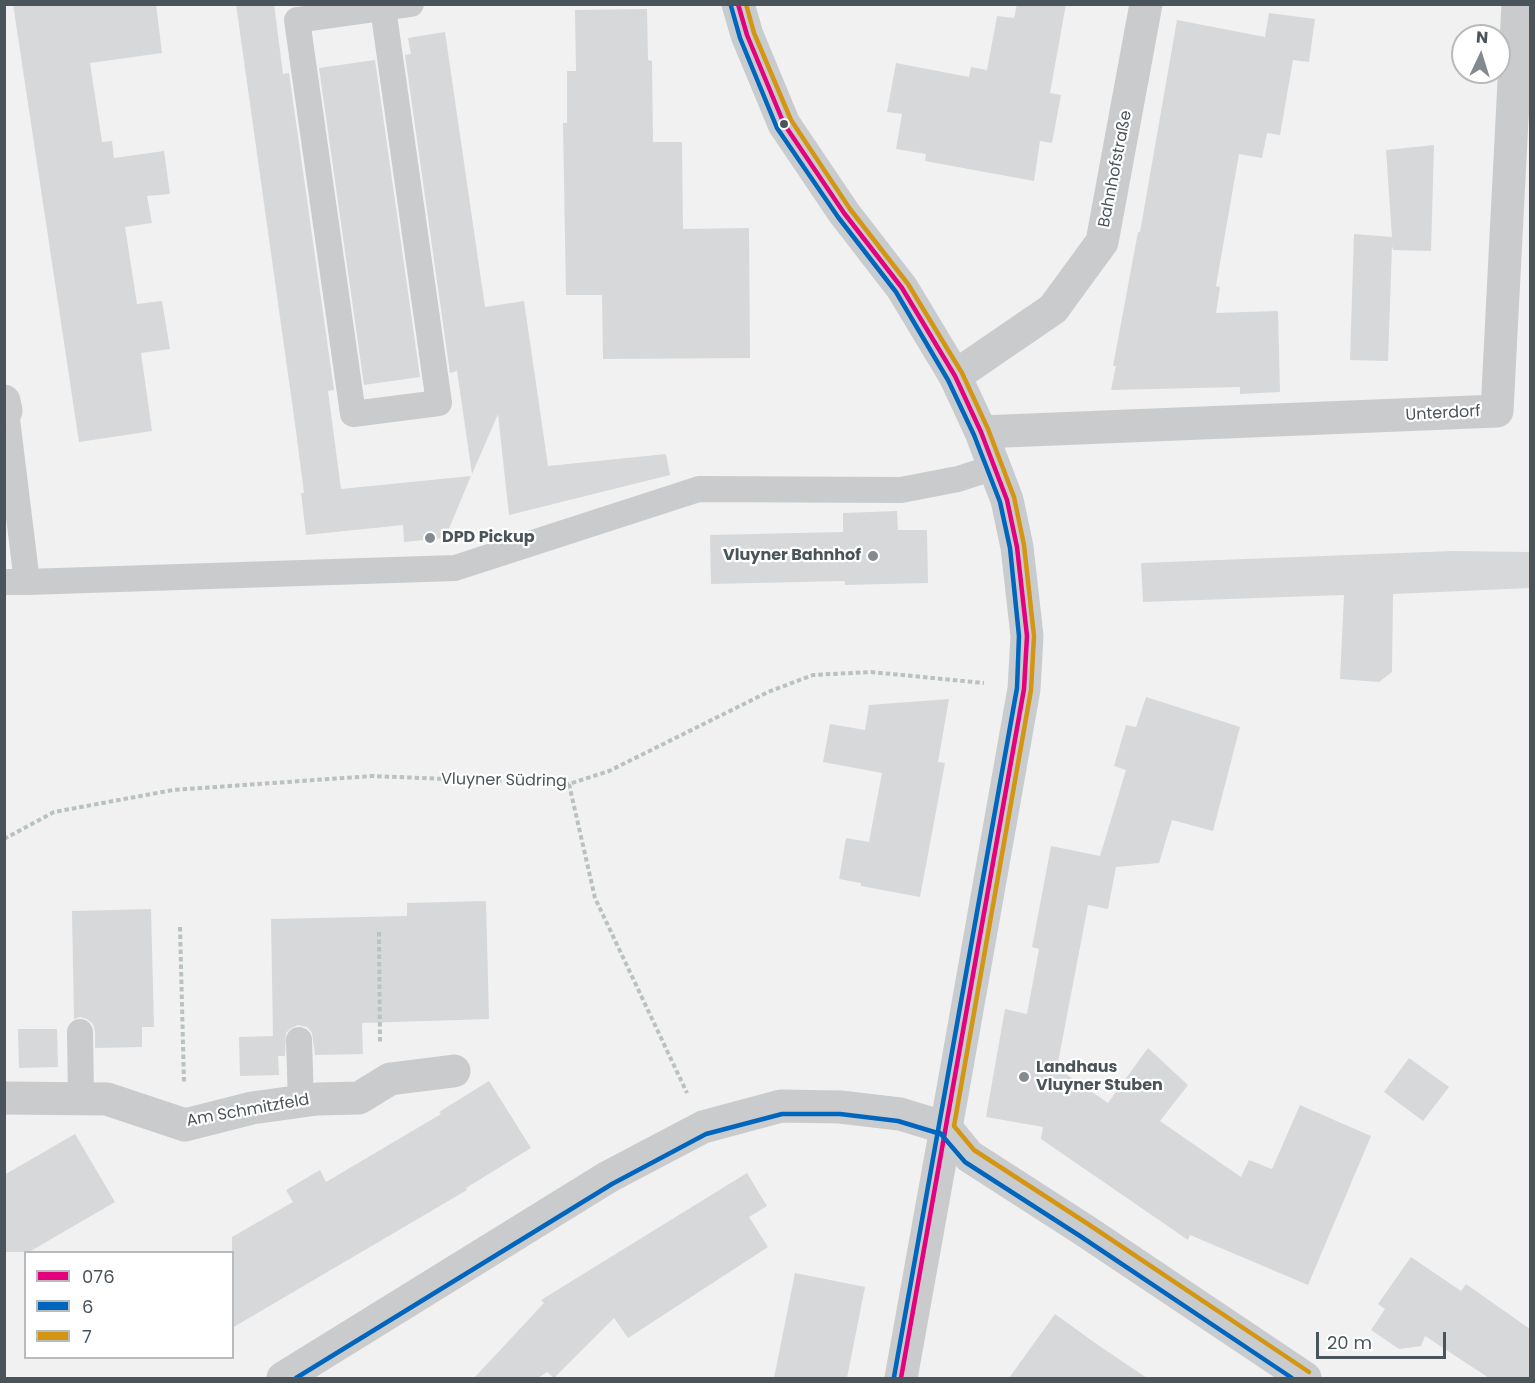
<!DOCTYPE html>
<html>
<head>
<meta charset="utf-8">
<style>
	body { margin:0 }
	#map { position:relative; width:1535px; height:1383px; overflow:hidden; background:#f1f1f1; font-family:Poppins,sans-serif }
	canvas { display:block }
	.frame { position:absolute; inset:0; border:6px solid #4a545b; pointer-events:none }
	.legend { position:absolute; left:24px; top:1251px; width:210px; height:108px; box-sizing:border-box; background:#fff; border:2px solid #b7bbbd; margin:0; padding:8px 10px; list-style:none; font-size:18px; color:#4a545b }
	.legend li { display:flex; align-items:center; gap:12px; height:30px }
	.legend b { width:30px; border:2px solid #b7bbbd }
	.north { position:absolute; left:1451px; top:24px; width:60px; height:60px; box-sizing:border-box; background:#fff; border:2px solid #b7bbbd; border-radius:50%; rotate:4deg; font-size:16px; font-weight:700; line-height:24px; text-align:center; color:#4a545b }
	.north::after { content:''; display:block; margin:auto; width:21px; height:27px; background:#848b90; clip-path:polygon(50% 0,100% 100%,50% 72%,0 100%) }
	.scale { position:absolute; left:1316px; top:1332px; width:130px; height:27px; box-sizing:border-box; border:3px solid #4a545b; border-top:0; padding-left:8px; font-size:18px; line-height:21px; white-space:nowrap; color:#4a545b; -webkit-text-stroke:4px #fff; paint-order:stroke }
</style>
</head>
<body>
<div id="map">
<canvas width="1535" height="1383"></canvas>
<div class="frame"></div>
<ul class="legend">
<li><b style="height:8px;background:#e5007d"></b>076</li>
<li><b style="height:8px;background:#0065bd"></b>6</li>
<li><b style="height:8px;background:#d49612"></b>7</li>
</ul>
<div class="north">N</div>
<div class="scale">20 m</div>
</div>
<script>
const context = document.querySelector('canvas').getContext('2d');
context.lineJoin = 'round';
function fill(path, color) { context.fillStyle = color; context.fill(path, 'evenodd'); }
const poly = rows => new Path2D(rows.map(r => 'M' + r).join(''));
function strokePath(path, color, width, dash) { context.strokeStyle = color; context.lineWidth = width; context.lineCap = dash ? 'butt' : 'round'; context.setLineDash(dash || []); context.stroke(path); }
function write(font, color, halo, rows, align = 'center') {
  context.font = font + ' Poppins,sans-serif'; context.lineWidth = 4.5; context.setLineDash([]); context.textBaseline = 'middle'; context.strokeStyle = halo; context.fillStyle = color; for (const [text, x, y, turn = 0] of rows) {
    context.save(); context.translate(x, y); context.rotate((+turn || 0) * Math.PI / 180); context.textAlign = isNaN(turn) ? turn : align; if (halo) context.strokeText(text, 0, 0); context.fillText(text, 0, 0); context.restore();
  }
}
const building = poly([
	[13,4,156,4,162,53,90,63,102,142,112,141,114,158,164,151,170,194,147,196,152,223,125,227,137,304,162,301,170,349,141,353,152,431,79,442],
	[236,4,274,4,283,74,289,73,334,390,328,391,341,489,471,476,445,538,404,542,403,525,306,535,301,493,304,493,296,431],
	[1017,4,1066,4,1050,93,1061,95,1052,143,1040,141,1034,181,925,161,926,154,896,149,902,114,887,112,896,63,969,77,971,67,987,70,997,16,1014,18],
	[647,9,648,60,652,61,653,142,682,142,683,229,749,228,750,358,603,359,602,295,566,295,563,123,567,123,567,71,576,71,575,10],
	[1269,13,1315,19,1309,62,1293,60,1280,135,1267,133,1262,158,1239,154,1216,286,1220,287,1216,313,1278,311,1280,392,1240,394,1240,387,1111,390,1116,366,1113,366,1138,232,1140,232,1177,20,1265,37],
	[445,32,485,307,524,301,548,466,666,454,670,475,509,515,498,414,472,474,457,371,450,373,405,55,411,54,408,38],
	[375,60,420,377,364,385,319,68],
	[1434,145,1431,251,1393,250,1392,246,1388,361,1350,360,1354,234,1392,237,1386,150],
	[897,511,898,530,927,530,928,583,845,585,845,581,711,584,710,535,843,532,843,513],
	[1453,551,1530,552,1530,588,1393,594,1392,672,1379,682,1340,679,1344,595,1143,602,1141,563],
	[1146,697,1240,727,1213,831,1172,820,1159,863,1116,867,1108,909,1088,905,1057,1068,1108,1103,1148,1048,1188,1085,1160,1121,1241,1177,1249,1160,1272,1169,1300,1105,1371,1136,1308,1285,1190,1235,1188,1240,1041,1139,1043,1127,986,1117,1005,1009,1027,1014,1039,949,1032,947,1051,846,1100,856,1126,770,1114,766,1126,725,1136,727],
	[949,699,938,762,945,763,920,897,861,886,861,883,839,879,846,838,869,842,882,773,823,762,830,724,865,730,869,705],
	[486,901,489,1019,362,1023,363,1054,315,1055,312,1033,307,1027,298,1025,291,1028,286,1033,285,1056,278,1056,279,1075,240,1076,239,1037,273,1036,271,919,407,916,407,903],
	[151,909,154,1027,142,1027,142,1047,95,1048,95,1032,93,1024,87,1019,80,1017,74,1019,72,911],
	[18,1029,57,1029,58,1067,19,1068],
	[1409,1058,1449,1087,1423,1121,1384,1092],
	[489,1081,531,1148,466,1188,467,1190,232,1328,232,1237,293,1202,286,1190,320,1170,326,1182,441,1114,439,1112],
	[75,1134,115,1202,29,1252,4,1252,4,1175],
	[747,1173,767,1206,749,1217,768,1247,628,1338,614,1318,554,1378,547,1372,538,1378,474,1378,544,1303,541,1300],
	[1411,1257,1461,1291,1466,1284,1530,1329,1530,1378,1489,1378,1425,1336,1421,1346,1399,1349,1371,1330,1385,1309,1378,1304],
	[795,1273,865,1287,847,1378,774,1378],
	[1055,1314,1098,1345,1147,1378,1009,1378]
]);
const path = poly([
	[569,784,595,898,687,1093],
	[4,839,54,812,173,790,372,776,569,784,609,771,768,692,813,675,871,672,984,683],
	[180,927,184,1083],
	[379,932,380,1042]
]);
const lane = poly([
	[383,8,439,403,353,414,297,20,411,4],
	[6,411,27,582,455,568,699,489,901,490,958,479,995,467],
	[4,582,27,582],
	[80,1032,81,1098],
	[299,1040,301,1102]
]);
const street = poly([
	[955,376,1053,309,1102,242,1146,4],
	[4,401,6,411],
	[981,432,1497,411,1518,4],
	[4,1098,107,1099,185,1125,252,1108,317,1099,359,1098,390,1079,454,1071],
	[283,1378,608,1177,703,1127,781,1106,840,1107,900,1114,946,1128,901,1378]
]);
const secondary = poly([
	[738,4,747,35,784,124,844,213,902,288,955,376,981,432,1007,500,1017,547,1027,636,1024,689,946,1128,969,1156,1084,1230,1305,1378]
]);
const bus1 = poly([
	[738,4,747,35,784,124,844,213,902,288,955,376,981,432,1007,500,1017,547,1027,636,1024,689,901,1378]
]);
const bus2 = poly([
	[731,6,740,38,777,128,838,217,896,292,948,380,974,435,1000,502,1010,548,1019,636,1017,688,894,1377],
	[940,1133,965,1162,1080,1236,1292,1378],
	[296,1378,612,1184,706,1134,782,1114,840,1114,898,1121,944,1135]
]);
const bus3 = poly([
	[746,4,754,33,791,120,850,209,908,284,962,373,988,429,1014,497,1024,545,1034,636,1031,690,954,1126,974,1150,1088,1224,1309,1372]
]);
const markers = [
	[784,124,5,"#4a545b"],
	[430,538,6,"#848b90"],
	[873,556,6,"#848b90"],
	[1024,1077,6,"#848b90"]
];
const streetNames = [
	["Bahnhofstraße",1116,169,-79],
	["Unterdorf",1443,414,-3],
	["Vluyner Südring",504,781,1],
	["Am Schmitzfeld",248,1111,-10]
];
const poiNames = [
	["DPD Pickup",442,538],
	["Vluyner Bahnhof",861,556,"right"],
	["Landhaus",1036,1068],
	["Vluyner Stuben",1036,1086]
];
fill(building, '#d7d8da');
strokePath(path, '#b9c2bf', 4, [4.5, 3]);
strokePath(lane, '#c9cbcc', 26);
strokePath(street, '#c9cbcc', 33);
strokePath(secondary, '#c9ccce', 33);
strokePath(bus1, '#e5007d', 4.5);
strokePath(bus2, '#0065bd', 4.5);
strokePath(bus3, '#d49612', 4.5);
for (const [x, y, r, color] of markers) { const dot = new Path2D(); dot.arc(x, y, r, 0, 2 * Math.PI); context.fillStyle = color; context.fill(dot); strokePath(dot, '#fff', 2); }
write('16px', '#4a545b', '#fff', streetNames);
write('bold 16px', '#4a545b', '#fff', poiNames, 'left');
</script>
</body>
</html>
